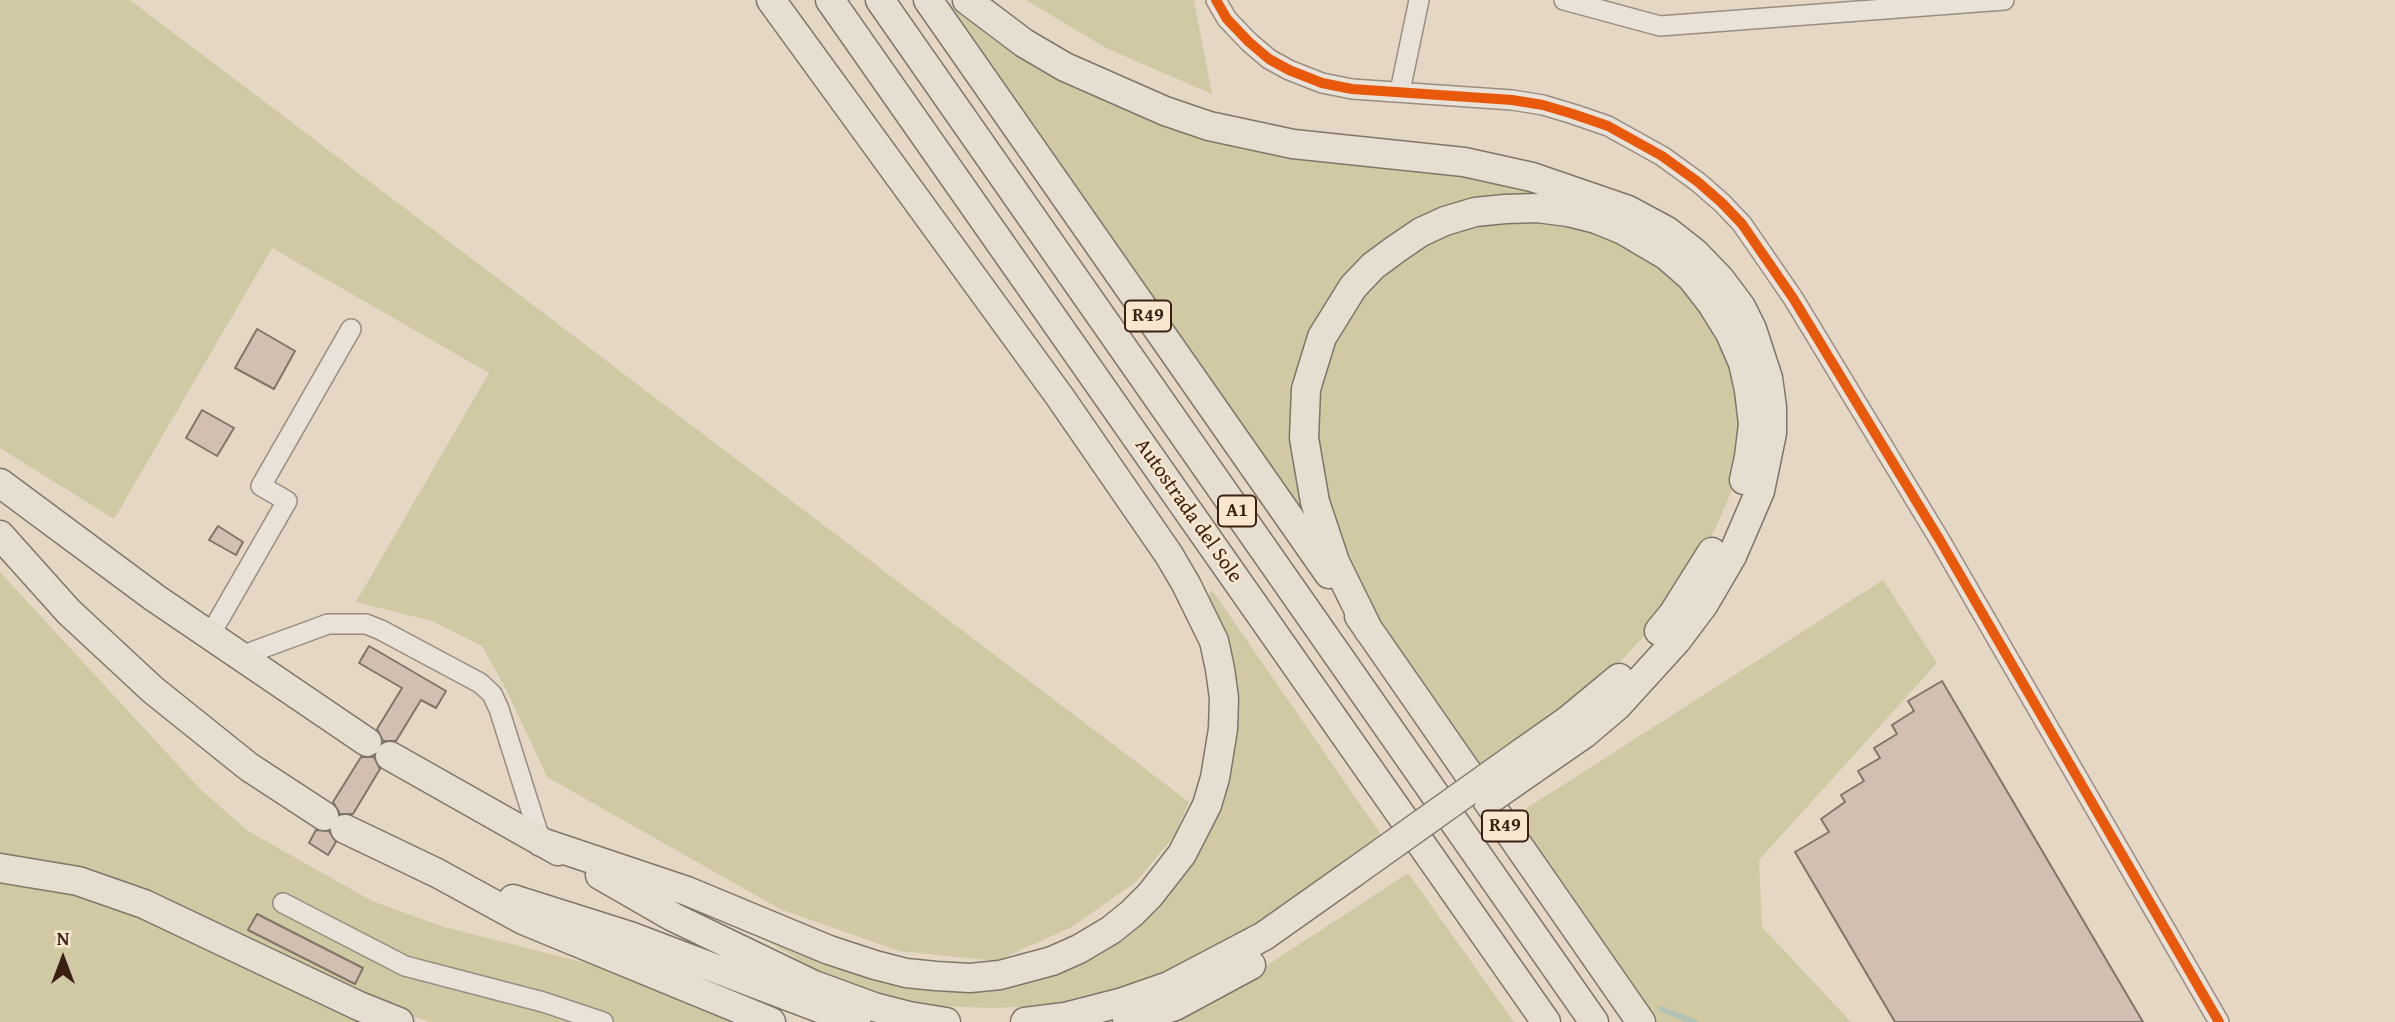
<!DOCTYPE html>
<html>
<head>
<meta charset="utf-8">
<style>
	body { margin:0 }
	#map { position:relative; width:2395px; height:1022px; overflow:hidden; background:#e5d7c3; font-family:"Gentium Book Plus",serif }
	canvas { display:block }
	.north { position:absolute; left:28px; top:924px; width:70px; height:70px; -webkit-text-stroke:5px #f8e7ce; paint-order:stroke; rotate:0deg; font-size:19px; font-weight:700; line-height:28px; text-align:center; color:#3a1f13 }
	.north::after { content:''; display:block; margin:auto; width:24px; height:32px; background:#3a1f13; clip-path:polygon(50% 0,100% 100%,50% 72%,0 100%) }
</style>
</head>
<body>
<div id="map">
<canvas width="2395" height="1022"></canvas>
<div class="north">N</div>
</div>
<script>
const context = document.querySelector('canvas').getContext('2d');
context.lineJoin = 'round';
function fill(path, color) { context.fillStyle = color; context.fill(path, 'evenodd'); }
const poly = rows => new Path2D(rows.map(r => 'M' + r).join(''));
function strokePath(path, color, width, dash) { context.strokeStyle = color; context.lineWidth = width; context.lineCap = dash ? 'butt' : 'round'; context.setLineDash(dash || []); context.stroke(path); }
function write(font, color, halo, rows, align = 'center') {
  context.font = font + ' "Gentium Book Plus",serif'; context.lineWidth = 5; context.setLineDash([]); context.textBaseline = 'middle'; context.strokeStyle = halo; context.fillStyle = color; for (const [text, x, y, turn = 0] of rows) {
    context.save(); context.translate(x, y); context.rotate((+turn || 0) * Math.PI / 180); context.textAlign = isNaN(turn) ? turn : align; if (halo) context.strokeText(text, 0, 0); context.fillText(text, 0, 0); context.restore();
  }
}
const green = poly([
	[0,0,130,0,1189,802,1174,836,1137,881,1072,927,996,961,899,951,780,909,547,777,507,691,482,646,432,621,356,602,489,373,272,248,114,519,0,448],
	[1026,0,1194,0,1212,94,1106,48],
	[947,1,990,32,1109,96,1437,164,1575,197,1473,202,1325,311,1310,516,1302,519,944,3],
	[1535,214,1613,233,1676,275,1730,354,1744,411,1735,482,1719,521,1700,557,1649,631,1612,670,1566,709,1476,769,1394,649,1338,548,1312,418,1325,349,1364,284,1428,235],
	[0,572,200,789,248,831,372,901,444,927,629,974,730,1022,430,1022,386,1008,0,858],
	[1883,580,1937,663,1759,860,1762,927,1851,1022,1647,1022,1510,819],
	[1212,590,1382,836,1271,918,1194,961,1112,991,1050,1006,991,1008,941,1006,879,994,821,973,754,933,862,969,1073,962,1208,824,1223,634,1208,596],
	[1408,873,1514,1022,1154,1022,1254,974],
	[0,878,113,902,373,1022,0,1022]
]);
const stream = poly([
	[1661,1009,1695,1022]
]);
const building = poly([
	[257,329,295,351,274,389,235,368,257,329],
	[202,410,234,428,217,456,186,438,202,410],
	[218,526,243,542,236,555,209,540,218,526],
	[369,646,446,691,436,708,421,700,396,741,383,741,377,729,402,688,359,663,369,646],
	[1942,681,2143,1022,1895,1022,1795,852,1829,832,1821,819,1845,802,1841,795,1864,781,1858,771,1880,758,1874,748,1897,734,1892,725,1914,711,1908,701,1942,681],
	[361,757,374,757,380,769,353,814,340,814,333,802,361,757],
	[316,830,329,831,336,842,328,855,309,843,316,830],
	[257,914,363,968,355,984,248,930,257,914]
]);
const minor = poly([
	[1216,0,1227,19,1249,42,1269,59,1289,70,1322,83,1352,89,1512,100,1543,105,1573,114,1608,126,1662,156,1698,182,1722,203,1742,224,1793,298,1941,542,2219,1022],
	[1564,0,1660,26,2004,0],
	[1400,91,1419,0],
	[210,635,287,501,261,486,351,329],
	[241,656,328,624,366,624,381,630,480,683,492,694,499,709,541,842],
	[283,903,405,966,543,1002,603,1022]
]);
const highway = poly([
	[830,0,1546,1022],
	[880,0,1594,1022],
	[928,0,1329,574],
	[967,0,1024,43,1065,67,1165,111,1209,126,1293,144,1464,162,1532,177,1628,210,1667,231,1695,253,1720,279,1741,307,1752,329,1768,378,1772,407,1772,433,1760,491,1732,556,1704,604,1677,640,1617,706,1584,734,1532,770],
	[0,483,155,598,367,742],
	[0,535,69,612,153,690,249,767,324,816],
	[1359,616,1641,1022],
	[1369,631,1335,562,1315,502,1304,438,1306,389,1322,337,1353,287,1373,266,1396,249,1421,232,1445,221,1475,212,1505,209,1537,208,1568,212,1596,219,1623,230,1667,256,1691,277,1712,304,1730,333,1743,363,1749,390,1753,424,1749,457,1744,480],
	[1659,631,1673,614,1712,552],
	[1520,754,1567,721,1619,678],
	[390,756,558,851],
	[345,829,437,873,523,920,771,1022],
	[541,842,687,891,829,950,875,965,906,973,936,976,970,978,1000,975,1052,961,1079,949,1111,930,1132,913,1150,895,1182,854,1207,805,1215,778,1223,729,1224,698,1220,669,1214,641,1186,584,1169,555,1060,397,771,0],
	[0,868,78,881,144,904,359,1006,399,1022],
	[600,875,673,917,814,985,874,1007,909,1016,946,1022],
	[513,899,630,936,856,1022],
	[1025,1022,1065,1017,1123,1002,1169,986,1264,936,1353,873],
	[1127,1022,1175,1006,1251,965]
]);
const highwayBridge = poly([
	[1489,800,1532,770],
	[1353,873,1520,754]
]);
const cycleway = poly([
	[1216,0,1227,19,1249,42,1269,59,1289,70,1322,83,1352,89,1512,100,1543,105,1573,114,1608,126,1662,156,1698,182,1722,203,1742,224,1793,298,1941,542,2219,1022]
]);
const shields = [
	[1148,316,46],
	[1237,511,38],
	[1505,826,46]
];
const shieldNames = [
	["R49",1148,316],
	["A1",1237,511],
	["R49",1505,826]
];
const streetNames = [
	["Autostrada del Sole",1188,511,55]
];
fill(green, '#d0c9a4');
strokePath(stream, '#b2c3b4', 6);
fill(building, '#d2bfb2');
strokePath(building, '#807569', 2);
strokePath(minor, '#988d80', 22);
strokePath(highway, '#807569', 31);
strokePath(minor, '#e9e2d8', 19);
strokePath(highway, '#e6ded1', 28);
strokePath(highwayBridge, '#807569', 31, []);
strokePath(highwayBridge, '#e6ded1', 28);
strokePath(cycleway, '#e8590c', 10);
for (const [x, y, w] of shields) { const box = new Path2D(); box.roundRect(x - w / 2, y - 15.5, w, 31, 5); context.fillStyle = '#f8e7ce'; context.fill(box); strokePath(box, '#3a1f13', 2); }
write('bold 19px', '#3a1f13', null, shieldNames);
write('21px', '#3a1f13', '#f8e7ce', streetNames);
</script>
</body>
</html>
